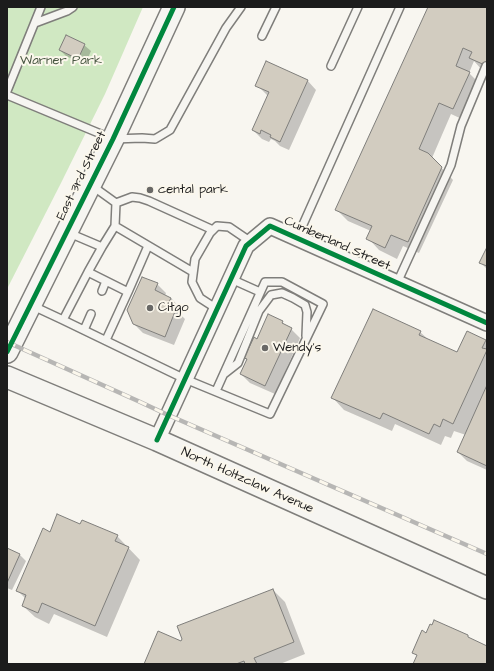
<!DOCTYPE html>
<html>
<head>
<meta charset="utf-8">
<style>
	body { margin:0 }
	#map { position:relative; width:494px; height:671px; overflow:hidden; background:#f8f6f0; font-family:"Architects Daughter",sans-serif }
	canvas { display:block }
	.frame { position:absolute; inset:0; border:8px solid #1c1c1c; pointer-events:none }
</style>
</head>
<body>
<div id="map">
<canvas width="494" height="671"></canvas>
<div class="frame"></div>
</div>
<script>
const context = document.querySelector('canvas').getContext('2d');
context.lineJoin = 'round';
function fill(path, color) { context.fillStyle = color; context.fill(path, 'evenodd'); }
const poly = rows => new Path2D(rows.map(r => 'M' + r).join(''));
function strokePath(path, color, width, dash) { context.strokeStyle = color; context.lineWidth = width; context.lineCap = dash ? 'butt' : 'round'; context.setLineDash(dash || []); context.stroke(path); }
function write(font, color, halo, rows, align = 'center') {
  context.font = font + ' "Architects Daughter",sans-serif'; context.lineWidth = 4; context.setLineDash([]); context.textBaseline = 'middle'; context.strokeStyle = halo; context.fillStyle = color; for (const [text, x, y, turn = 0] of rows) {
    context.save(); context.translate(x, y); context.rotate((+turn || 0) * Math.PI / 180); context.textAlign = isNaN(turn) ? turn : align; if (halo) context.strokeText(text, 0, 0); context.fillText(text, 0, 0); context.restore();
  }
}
const green = poly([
	[7,7,143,7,105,94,61,183,7,289]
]);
const shadow = poly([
	[429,7,487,7,487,72,482,70,474,61,469,73,481,85,464,120,451,114,432,158,453,180,419,253,403,246,397,259,379,250,368,238,371,231,348,221,336,209],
	[84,45,91,51,85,65,66,56,60,50],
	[307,80,316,90,289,150,280,146,275,141,271,139,269,142,262,139,253,130,268,96,257,85],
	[487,249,487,269,481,263],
	[157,284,166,293,165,296,171,298,180,308,178,312,185,319,174,345,143,333,133,323],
	[282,322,287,327,291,329,300,338,275,394,250,383,241,374,247,360,245,358,257,340],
	[420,332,430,341,458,354,485,340,487,342,487,470,467,461,458,452,466,435,454,431,451,438,445,436,441,445,395,424,392,431,344,410,333,398],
	[81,526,117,536,140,560,107,637,54,614,49,624,35,617,23,606,26,599,17,590,50,533],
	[7,549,19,554,26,561,12,590,7,588],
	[273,590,285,602,305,654,280,664,145,664]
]);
const building = poly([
	[428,7,487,7,487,66,469,58,472,52,463,48,456,66,470,72,453,109,439,103,419,149,428,153,442,167,408,242,391,235,385,248,366,239,372,226,335,210,428,7],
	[66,35,85,44,78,59,59,50,66,35],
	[266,61,308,80,280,142,270,137,271,135,261,130,260,134,252,130,269,92,255,86,266,61],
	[487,247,487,266,479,263,487,247],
	[142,277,158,283,155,290,171,298,167,306,176,309,165,337,133,324,127,310,142,277],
	[373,309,421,331,419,335,457,352,467,331,486,340,482,348,487,349,487,350,453,424,443,419,440,427,434,424,429,434,383,413,380,419,331,398,373,309],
	[268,314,283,321,282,323,292,328,265,386,240,374,247,359,244,358,254,337,257,339,268,314],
	[487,385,487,466,457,452,487,385],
	[57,514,80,524,82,520,118,535,115,541,129,547,95,626,42,603,38,613,22,606,26,595,16,591,43,528,50,532,57,514],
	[7,548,20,554,7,583,7,548],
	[273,589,294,642,254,658,257,664,245,664,244,661,236,664,144,664,158,631,181,641,182,639,177,626,273,589],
	[434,620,468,635,468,637,487,646,487,664,413,664,417,655,412,653,422,630,426,633,430,624,432,625,434,620]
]);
const lane = poly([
	[35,23,67,11,73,7],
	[262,36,276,7],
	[331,66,358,7],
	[7,91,41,7],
	[7,95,113,139,142,138,155,139,170,130,226,28,241,7],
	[91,185,116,203,115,226,193,272],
	[116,203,132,197,140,198,149,201,213,230],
	[115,226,102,247,88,272,63,320,185,379,270,414,323,304,282,282,265,282,216,391],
	[69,233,102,247],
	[297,238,400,7],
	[88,272,128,292,106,340],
	[231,279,260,292],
	[397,283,451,165,461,126,486,66],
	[102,291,106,281],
	[128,292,148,246],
	[33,306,63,320],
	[217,309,200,298,192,282,195,259,210,233,217,226,229,227,251,242],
	[84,330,91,314],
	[224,374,238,363,259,311,271,295,282,293,293,298,305,305,307,312,306,336]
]);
const street = poly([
	[157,440,246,246,270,226,487,323]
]);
const secondary = poly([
	[7,352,113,139,174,7],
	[7,377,157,440,487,588]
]);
const rail = poly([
	[7,342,138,401,168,415,487,554]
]);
const cycleway = poly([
	[7,352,113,139,174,7],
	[157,440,246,246,270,226,487,323]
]);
const markers = [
	[150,190,4,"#696866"],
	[150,308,4,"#696866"],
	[265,348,4,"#696866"]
];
const parkNames = [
	["Warner Park",61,61]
];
const streetNames = [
	["East 3rd Street",82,176,-64],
	["Cumberland Street",337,244,24],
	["North Holtzclaw Avenue",247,481,24]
];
const poiNames = [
	["cental park",158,190],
	["Citgo",158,308],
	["Wendy's",273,348]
];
fill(green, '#d0e8c2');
fill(shadow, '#0003');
fill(building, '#d2ccc0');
strokePath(building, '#7f7e7b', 1);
strokePath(lane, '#7f7e7b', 10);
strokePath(street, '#7f7e7b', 18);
strokePath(secondary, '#7f7e7b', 24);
strokePath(lane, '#f6f5f1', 7);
strokePath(street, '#f6f5f1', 15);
strokePath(secondary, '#f6f5f1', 21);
strokePath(rail, '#b7b6b4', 4.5);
strokePath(rail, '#fbf7ec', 3, [9]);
strokePath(cycleway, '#00873e', 5);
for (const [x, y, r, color] of markers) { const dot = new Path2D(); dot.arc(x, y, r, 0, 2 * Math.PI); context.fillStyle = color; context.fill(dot); strokePath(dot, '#fbf7ec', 1.5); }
write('13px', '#485642', '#fbf7ec', parkNames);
write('13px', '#1c1c1c', '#fbf7ec', streetNames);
write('13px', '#1c1c1c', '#fbf7ec', poiNames, 'left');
</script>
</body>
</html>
